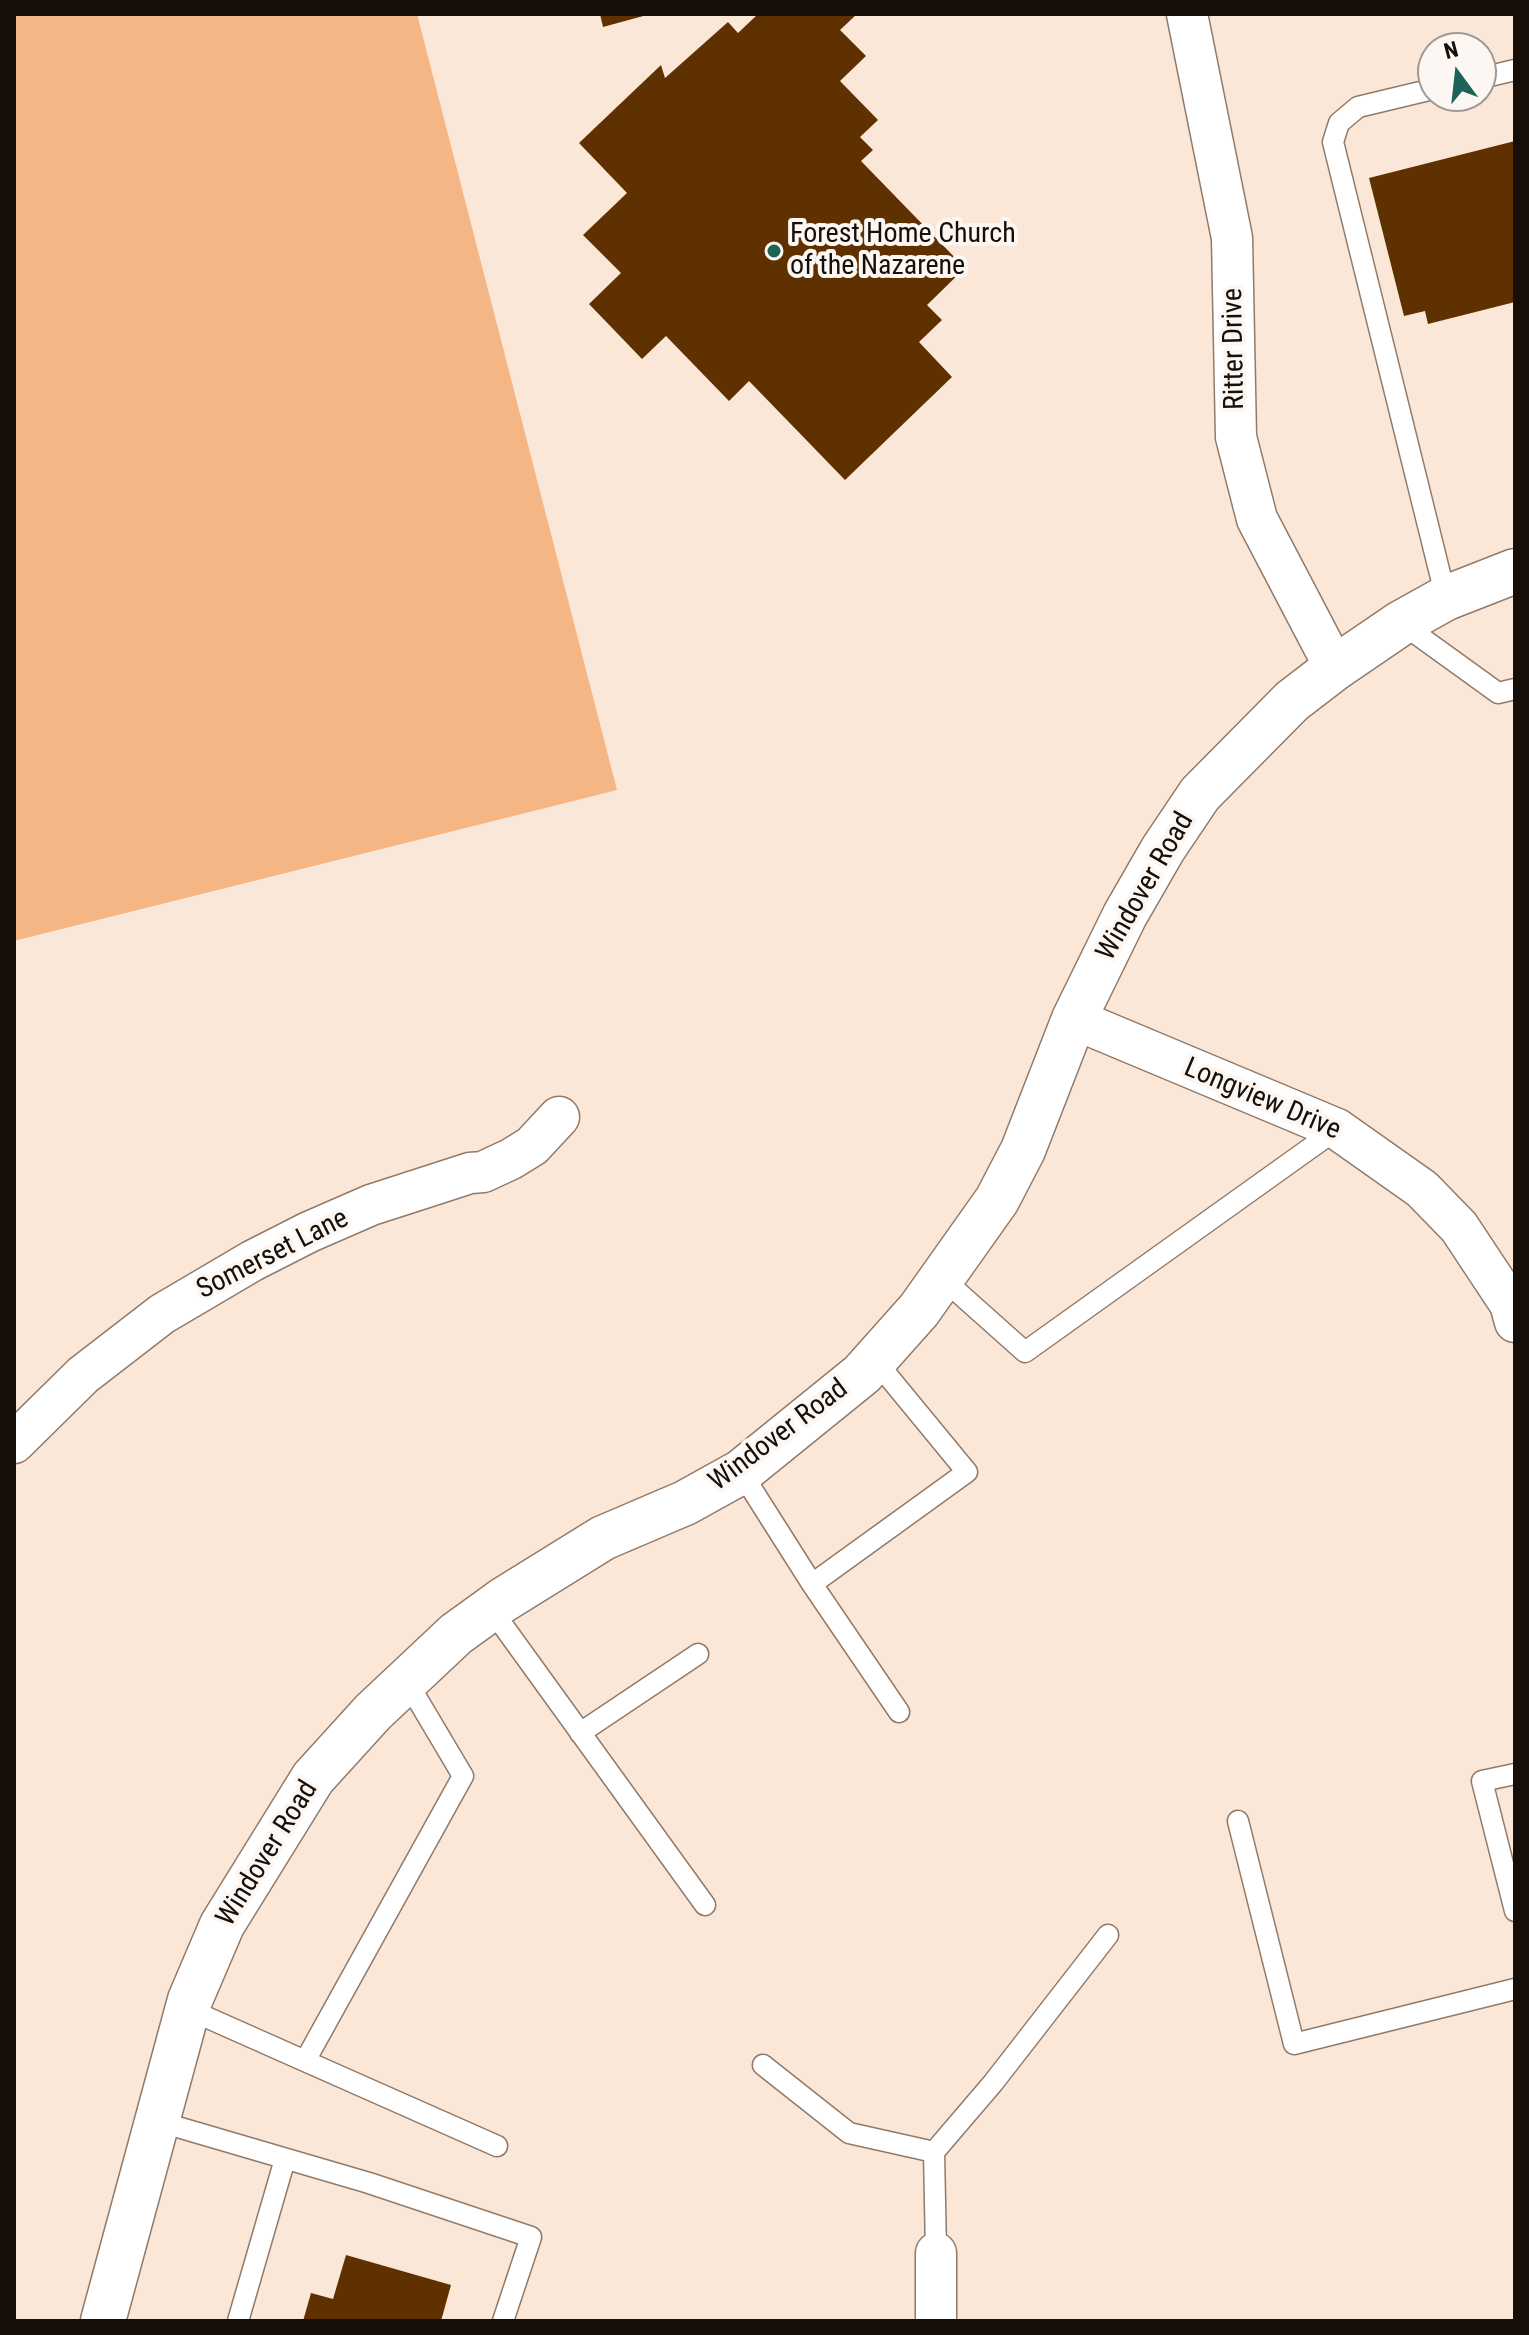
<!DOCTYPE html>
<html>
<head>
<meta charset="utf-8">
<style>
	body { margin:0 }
	#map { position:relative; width:1529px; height:2335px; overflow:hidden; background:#fbe7d7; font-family:"Roboto Condensed",sans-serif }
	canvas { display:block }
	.frame { position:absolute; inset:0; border:16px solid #160e08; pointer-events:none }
	.north { position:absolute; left:1417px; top:32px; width:80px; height:80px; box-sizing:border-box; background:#fcf7f3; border:2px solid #a09a95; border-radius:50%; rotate:345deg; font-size:22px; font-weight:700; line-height:32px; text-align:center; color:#160e08 }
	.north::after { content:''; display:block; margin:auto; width:28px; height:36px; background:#1d6457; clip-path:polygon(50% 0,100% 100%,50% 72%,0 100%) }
</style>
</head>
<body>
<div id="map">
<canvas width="1529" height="2335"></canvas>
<div class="frame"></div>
<div class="north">N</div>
</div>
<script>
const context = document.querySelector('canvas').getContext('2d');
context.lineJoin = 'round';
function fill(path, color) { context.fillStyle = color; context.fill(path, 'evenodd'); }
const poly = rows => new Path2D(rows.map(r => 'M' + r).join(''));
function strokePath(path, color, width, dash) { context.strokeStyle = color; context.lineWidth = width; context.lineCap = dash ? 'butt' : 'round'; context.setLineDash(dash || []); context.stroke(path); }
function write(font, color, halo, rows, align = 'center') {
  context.font = font + ' "Roboto Condensed",sans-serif'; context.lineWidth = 8; context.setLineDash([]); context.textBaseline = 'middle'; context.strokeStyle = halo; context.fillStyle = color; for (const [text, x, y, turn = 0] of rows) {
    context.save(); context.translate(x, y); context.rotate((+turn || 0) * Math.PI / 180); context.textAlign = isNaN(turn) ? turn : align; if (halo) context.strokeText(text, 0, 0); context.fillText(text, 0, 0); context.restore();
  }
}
const green = poly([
	[14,14,417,14,617,790,14,941]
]);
const building = poly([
	[600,14,647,14,647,15,603,27],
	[758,14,857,14,840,30,866,56,840,81,878,120,860,137,873,150,861,161,965,268,927,305,942,320,919,342,952,377,845,480,749,381,729,401,666,336,642,359,589,304,621,273,583,235,627,193,579,143,661,65,665,78,728,22,738,33],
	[1515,141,1515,302,1428,324,1425,311,1404,316,1369,178],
	[346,2255,451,2285,441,2321,303,2321,311,2293,333,2299]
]);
const service = poly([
	[1481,78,1515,70],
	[1433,89,1358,107,1339,123,1333,142,1446,598],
	[1401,623,1498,693,1515,689],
	[942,1278,1025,1352,1337,1129],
	[741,1472,812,1584,967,1472,874,1359],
	[812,1584,899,1712],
	[491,1609,705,1905],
	[406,1680,463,1776,305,2061,497,2146],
	[580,1733,698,1654],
	[1515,1774,1482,1781,1515,1911],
	[1238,1821,1294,2044,1515,1989],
	[188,2009,305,2061],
	[763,2065,849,2133,934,2152],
	[157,2121,369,2183,531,2237,503,2321],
	[936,2253,934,2152,993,2083,1108,1935],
	[238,2321,285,2159]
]);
const minor = poly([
	[1187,14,1232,238,1236,437,1257,519,1335,668],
	[1074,1019,1337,1129,1422,1189,1459,1227,1510,1304,1515,1322],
	[14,1443,83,1375,162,1314,252,1261,309,1232,371,1205,470,1173,483,1172,511,1159,532,1146,559,1117],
	[936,2321,936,2253]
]);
const tertiary = poly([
	[103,2321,190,2000,222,1925,313,1778,373,1712,456,1634,503,1600,603,1538,685,1503,741,1472,862,1374,919,1310,997,1200,1023,1150,1074,1019,1125,915,1163,849,1200,794,1292,701,1335,668,1401,623,1446,598,1515,571]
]);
const markers = [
	[774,251,8,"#1d6457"]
];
const poiNames = [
	["Forest Home Church",790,235],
	["of the Nazarene",790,267]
];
const streetNames = [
	["Ritter Drive",1235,349,-91],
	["Windover Road",1146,887,-60],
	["Longview Drive",1262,1100,23],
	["Somerset Lane",273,1255,-27],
	["Windover Road",779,1436,-37],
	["Windover Road",268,1854,-58]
];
fill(green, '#f5b686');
fill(building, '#5f3101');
strokePath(service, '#917a69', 23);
strokePath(minor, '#917a69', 43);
strokePath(tertiary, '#917a69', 47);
strokePath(service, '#fff', 20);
strokePath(minor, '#fff', 40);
strokePath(tertiary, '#fff', 44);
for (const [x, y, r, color] of markers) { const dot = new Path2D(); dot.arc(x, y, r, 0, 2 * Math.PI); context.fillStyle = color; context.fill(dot); strokePath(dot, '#fcf7f3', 3); }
write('28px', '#160e08', '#fcf7f3', poiNames, 'left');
write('28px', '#160e08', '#fcf7f3', streetNames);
</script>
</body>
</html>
